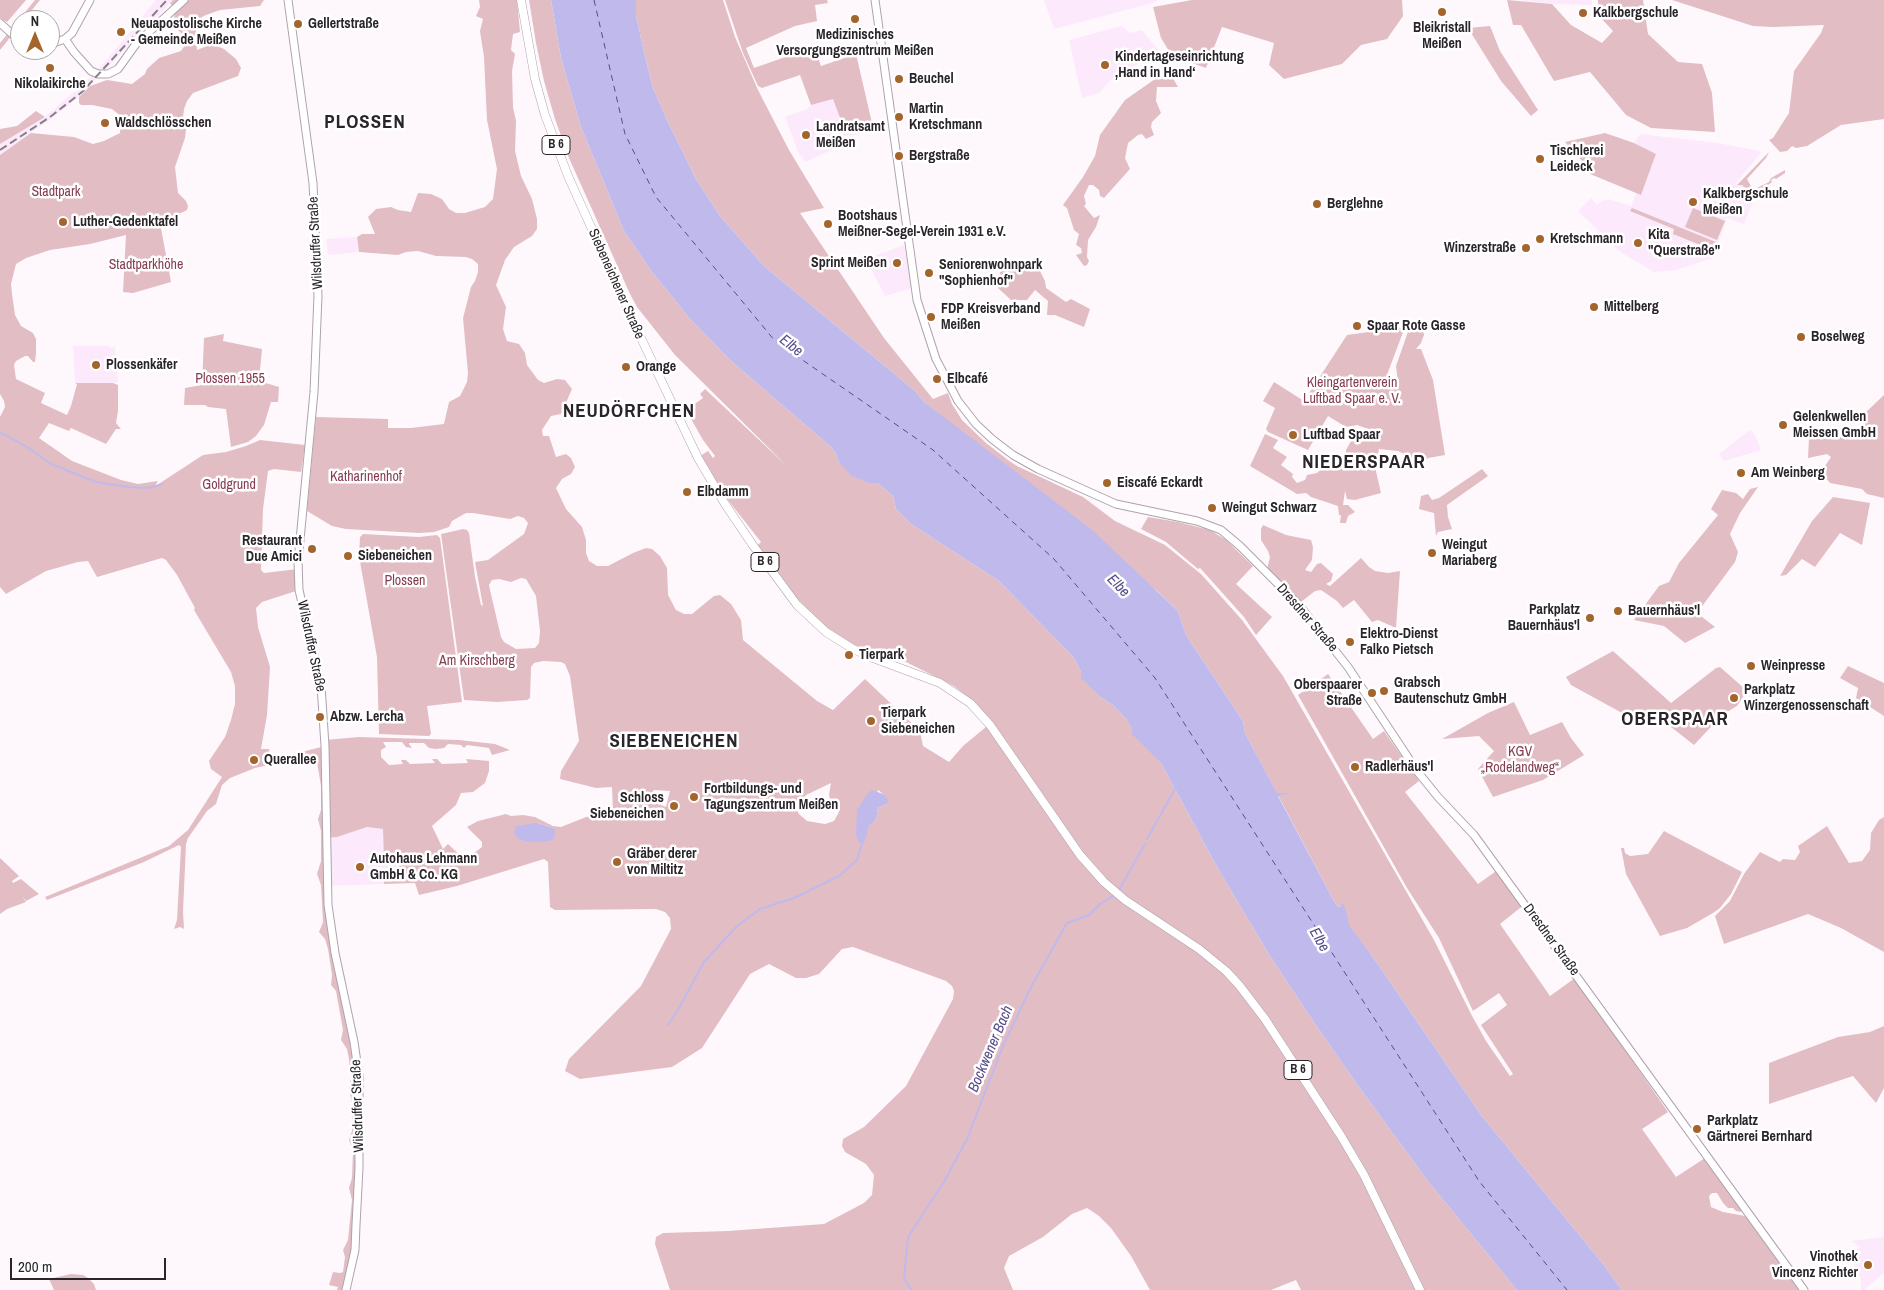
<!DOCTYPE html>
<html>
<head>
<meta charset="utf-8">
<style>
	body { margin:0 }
	#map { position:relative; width:1884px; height:1290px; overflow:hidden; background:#fef8fd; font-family:"Archivo Narrow",sans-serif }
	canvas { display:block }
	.north { position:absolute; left:10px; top:10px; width:50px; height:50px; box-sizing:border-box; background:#fff; border:1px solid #aaa8aa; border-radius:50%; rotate:0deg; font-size:14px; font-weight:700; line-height:20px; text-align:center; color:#2a252a }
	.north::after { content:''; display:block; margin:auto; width:18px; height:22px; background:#a4652c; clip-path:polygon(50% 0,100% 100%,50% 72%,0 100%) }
	.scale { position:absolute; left:10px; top:1258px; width:156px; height:22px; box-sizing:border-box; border:2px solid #2a252a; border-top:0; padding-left:6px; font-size:15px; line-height:18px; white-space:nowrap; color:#2a252a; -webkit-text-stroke:4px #fff; paint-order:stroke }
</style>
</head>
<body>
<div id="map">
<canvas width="1884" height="1290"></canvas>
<div class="north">N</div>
<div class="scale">200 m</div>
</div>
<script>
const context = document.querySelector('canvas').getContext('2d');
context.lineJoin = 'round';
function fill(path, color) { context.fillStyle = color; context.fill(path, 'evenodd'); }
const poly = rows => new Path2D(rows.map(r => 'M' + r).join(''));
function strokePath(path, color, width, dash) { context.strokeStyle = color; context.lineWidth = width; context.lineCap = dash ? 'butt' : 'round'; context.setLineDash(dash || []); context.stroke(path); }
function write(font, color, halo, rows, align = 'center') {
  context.font = font + ' "Archivo Narrow",sans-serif'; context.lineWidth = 5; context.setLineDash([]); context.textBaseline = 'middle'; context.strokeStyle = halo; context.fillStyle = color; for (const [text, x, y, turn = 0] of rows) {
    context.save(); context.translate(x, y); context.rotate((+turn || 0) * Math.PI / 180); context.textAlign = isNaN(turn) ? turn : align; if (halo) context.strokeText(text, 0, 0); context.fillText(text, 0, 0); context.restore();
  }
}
const built = poly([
	[156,0,173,0,79,97,52,118,0,155,0,144,45,117,84,83,106,61],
	[1044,0,1159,0,1153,3,1054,29],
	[1519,0,1592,0,1592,5,1552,4],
	[1122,26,1130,33,1142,30,1160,52,1113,78,1099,93,1082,98,1069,40],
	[833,99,843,126,872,123,874,132,845,136,846,142,841,146,805,162,798,152,785,117,807,109,811,105],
	[1640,134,1718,143,1759,151,1761,153,1735,184,1742,185,1755,197,1744,224,1727,218,1713,258,1676,270,1654,272,1622,253,1597,233,1599,231,1578,211,1591,198,1597,205,1602,201,1608,199,1631,206,1636,193,1641,195,1656,155,1634,143],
	[357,237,359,252,328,255,326,239],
	[904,245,912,288,885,296,866,259],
	[73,346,109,346,110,348,115,347,118,381,116,383,75,383],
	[1750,430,1755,435,1761,450,1724,461,1719,454],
	[368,827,383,829,384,863,399,863,400,876,384,876,384,884,327,886,326,838,337,837],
	[1884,1237,1884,1273,1864,1290,1861,1290,1861,1279,1849,1253,1860,1247,1852,1241]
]);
const green = poly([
	[0,0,26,0,7,22,0,18],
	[35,0,40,0,24,20,20,20,20,25,0,50,0,43],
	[173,0,264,0,260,6,220,10,206,15,202,17,196,31,197,50,212,44,224,49,236,59,241,68,238,76,193,93,187,101,184,109,183,117,186,129,185,138,175,167,178,193,186,201,188,206,187,210,160,223,171,282,133,293,123,292,126,235,90,244,50,250,26,258,16,264,11,284,12,294,15,315,21,326,33,333,36,339,36,353,35,362,33,362,28,356,25,356,16,361,14,365,16,379,45,393,41,403,67,415,71,406,77,384,75,383,113,383,118,385,118,411,116,423,121,429,116,429,106,444,71,428,69,431,49,423,39,438,72,461,121,480,138,484,158,481,154,487,203,455,226,452,246,446,260,440,305,445,301,472,274,469,268,471,263,509,261,570,264,573,298,569,299,590,262,602,256,608,258,627,270,667,267,715,261,749,269,749,271,760,325,746,325,740,359,737,459,740,495,744,510,750,492,755,489,748,467,745,464,748,461,745,448,744,444,748,436,749,429,748,424,743,409,743,409,744,412,748,406,747,402,742,383,742,386,747,381,750,381,757,389,765,403,764,401,760,406,760,410,764,435,763,432,759,437,759,442,764,468,763,466,759,489,761,489,771,485,783,473,792,461,793,456,805,432,826,443,849,448,844,465,860,482,847,482,842,467,827,478,821,506,814,511,816,523,815,535,817,553,826,561,827,586,817,613,812,612,787,596,788,560,779,561,771,579,741,570,676,565,664,561,662,543,661,534,663,531,667,530,698,527,700,497,702,464,700,441,534,463,529,467,530,469,533,475,577,481,605,483,606,475,562,488,560,524,534,528,523,524,518,518,516,510,519,473,513,466,513,452,521,449,527,434,532,419,533,346,529,332,526,307,511,316,417,388,419,388,428,411,428,444,424,449,402,460,396,467,382,468,373,463,318,471,287,475,281,478,272,478,264,472,259,466,257,436,256,418,251,406,252,398,255,359,252,357,237,362,234,375,234,368,217,376,209,391,207,398,210,411,212,418,193,431,194,442,199,449,209,456,213,465,213,485,207,493,199,497,169,487,120,484,57,480,31,483,19,476,16,480,7,479,0,517,0,520,32,513,34,511,50,515,54,512,71,513,107,516,121,515,151,521,176,532,199,537,219,537,229,532,236,514,247,505,260,496,285,506,307,503,329,507,341,519,344,525,353,527,365,538,380,544,383,557,379,565,380,572,389,561,414,551,416,542,430,543,436,549,436,556,457,566,454,571,458,575,467,571,474,562,479,556,488,566,509,582,527,586,540,586,553,589,561,597,566,608,566,633,553,646,548,652,549,660,556,667,568,668,595,676,610,684,614,692,614,714,596,720,595,731,604,741,620,743,640,817,701,833,710,865,679,920,731,923,746,949,762,963,746,987,726,983,712,972,700,954,686,906,662,875,651,868,652,866,648,861,649,832,632,821,623,792,593,757,546,761,542,720,490,700,456,708,451,713,458,715,456,703,440,686,410,703,398,700,394,705,389,789,468,675,355,637,307,630,294,569,158,555,119,544,81,536,43,529,0,551,0,561,58,581,127,624,231,652,272,690,319,731,361,831,447,836,454,839,463,869,483,878,483,893,496,896,509,911,524,999,581,1074,658,1081,672,1102,698,1113,705,1127,720,1161,763,1217,867,1270,956,1313,1021,1356,1083,1427,1180,1517,1290,1301,1290,1296,1280,1271,1290,1150,1290,1131,1256,1111,1228,1099,1216,1087,1208,1072,1214,1043,1237,1009,1256,1004,1268,1013,1290,670,1290,655,1244,656,1237,663,1233,728,1231,824,1224,864,1203,872,1195,874,1175,866,1164,845,1152,842,1146,843,1139,864,1127,906,1086,953,999,954,991,952,986,946,981,853,947,842,949,819,974,806,978,796,978,769,964,750,974,702,1048,672,1067,580,1079,565,1071,569,1059,641,986,671,929,670,918,665,912,656,909,555,910,550,907,548,862,544,859,457,886,419,895,415,883,384,884,384,876,399,875,399,863,384,863,383,829,367,827,337,837,326,838,327,886,357,1058,356,1225,346,1290,337,1290,338,1287,329,1285,333,1272,340,1273,343,1272,345,1257,343,1250,348,1240,352,1200,349,1188,352,1178,353,1151,349,1140,352,1131,352,1102,349,1090,351,1078,349,1059,347,1049,341,1040,343,1030,336,991,331,985,332,975,328,949,325,939,319,932,323,922,321,885,317,874,321,861,321,831,318,819,321,810,321,786,316,756,312,755,255,768,230,778,222,785,216,804,207,811,188,838,186,844,183,912,184,929,180,927,174,929,177,920,181,847,179,845,144,862,47,900,45,897,169,846,188,830,222,777,211,769,209,761,225,737,231,720,235,704,235,686,231,672,194,610,195,608,177,575,166,560,162,558,97,577,88,561,78,562,46,571,6,594,0,587,0,417,5,407,4,401,0,394,0,155,31,133,74,137,93,144,104,141,120,133,121,116,112,109,92,105,81,105,79,103,79,97,90,86,107,80,132,84,145,74,147,69,159,58,181,51,185,45,186,41,183,35,177,29,174,19,175,9,170,3],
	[521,578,526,579,536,596,540,631,539,643,535,648,516,649,504,642,501,637,490,590,489,585,492,580,499,579,511,582],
	[831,783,829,795,832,806,839,812,834,821,825,824,807,821,799,814,795,808,806,795],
	[654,790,670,791,666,807,651,801,652,793],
	[878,790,883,794,887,800,887,804,877,808,878,814,875,821,869,824,862,844],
	[537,823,554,828,541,842,520,840],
	[636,0,723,0,735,37,758,90,789,150,824,208,800,213,884,338,933,399,948,393,952,404,962,420,986,443,1008,460,1017,466,1083,497,1115,521,1165,545,1201,574,1242,620,1283,676,1434,940,1471,1014,1486,1041,1510,1076,1513,1074,1481,1025,1507,1005,1499,993,1473,1011,1439,938,1407,888,1298,695,1328,674,1373,739,1384,731,1419,781,1405,792,1478,884,1499,869,1525,904,1500,924,1550,996,1575,978,1668,1112,1642,1129,1676,1177,1705,1158,1743,1210,1741,1212,1736,1211,1733,1208,1728,1208,1723,1203,1717,1193,1712,1193,1709,1196,1711,1207,1723,1212,1745,1216,1800,1290,1622,1290,1603,1264,1481,1115,1375,960,1348,925,1341,906,1338,907,1334,901,1245,733,1243,721,1186,635,1178,611,1156,590,924,402,915,391,764,266,720,216,696,179,667,120,653,88,644,52,636,15],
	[725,0,827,0,828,3,815,5,817,21,795,26,746,48,754,68,814,47,821,66,856,54,872,123,843,126,833,99,811,105,800,75,762,88,758,86,743,53],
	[1192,0,1402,0,1403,16,1387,39,1361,45,1342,64,1284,79,1269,65,1274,43,1222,27,1206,68,1172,56,1161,38,1153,7],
	[1507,0,1552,4,1571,25,1602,43,1613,31,1599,16,1598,0,1643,0,1648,34,1678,62,1702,64,1712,93,1715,132,1651,128,1626,115,1590,72,1554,81,1521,25,1513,25],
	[1672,0,1884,0,1884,119,1841,125,1807,146,1796,148,1792,146,1787,151,1780,152,1769,140,1773,138,1789,113,1794,71,1821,33,1824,25,1773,27,1753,26],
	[1490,26,1500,51,1538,110,1531,116,1501,81,1468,28],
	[1168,70,1178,87,1157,87,1156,101,1161,113,1152,122,1151,127,1154,135,1146,139,1142,134,1138,135,1128,143,1125,158,1130,169,1104,198,1100,196,1099,190,1093,185,1089,185,1084,196,1086,204,1084,206,1094,218,1100,215,1096,227,1088,240,1087,257,1089,261,1087,265,1084,266,1076,255,1082,253,1081,248,1076,245,1079,234,1074,230,1067,208,1063,205,1083,177,1095,156,1100,135,1125,100],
	[36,111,45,117,0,144,0,129,17,126],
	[1605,133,1634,143,1656,154,1641,195,1590,174,1591,171,1565,142],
	[1769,152,1766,158,1747,179,1753,190,1769,182,1771,178,1785,170,1785,173,1776,179,1774,178,1771,180,1772,182,1758,193,1753,191,1750,193,1742,185,1737,185],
	[1632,208,1716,242,1713,250,1673,234,1674,229,1630,211],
	[1693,208,1725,221,1717,240,1685,227],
	[1031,260,1039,269,1045,281,1046,288,1066,302,1071,299,1090,309,1084,327,1055,315,1047,315,1048,301,1035,290,1027,300,1011,300,998,288,1000,272],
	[1422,325,1424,335,1421,343,1416,349,1421,349,1433,380,1445,455,1428,458,1418,467,1406,455,1398,451,1379,449,1375,467,1381,493,1355,500,1347,499,1345,491,1343,505,1348,505,1355,512,1348,516,1346,523,1340,523,1341,515,1339,515,1338,506,1311,497,1306,493,1297,494,1250,466,1265,434,1278,440,1273,448,1287,457,1281,465,1293,474,1292,477,1297,483,1305,480,1307,475,1317,473,1339,455,1342,455,1343,459,1337,465,1344,471,1347,465,1346,450,1351,441,1363,442,1365,435,1377,432,1357,425,1346,427,1328,416,1308,450,1268,432,1266,429,1275,408,1263,401,1274,382,1304,401,1347,335,1405,327,1385,380,1398,383,1396,366,1410,326],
	[224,334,223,341,262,349,259,381,279,387,278,402,271,402,264,425,256,436,248,442,231,447,226,409,208,407,205,405,184,405,185,388,202,385,204,338],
	[1884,395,1884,498,1867,494,1862,489,1830,483,1821,472,1831,457,1827,454,1808,458,1809,438,1827,435,1844,438,1857,436,1862,432,1865,426,1865,413],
	[1482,469,1488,476,1447,505,1448,517,1452,529,1438,532,1436,536,1434,513,1419,509,1421,496,1428,494,1432,500,1439,498],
	[1758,487,1740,513,1730,534,1738,552,1735,562,1697,613,1715,627,1685,643,1664,626,1634,620,1659,586,1669,582,1679,563,1718,515,1711,509,1722,490,1736,493,1743,499,1750,489],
	[1833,497,1870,503,1862,545,1840,533,1815,567,1802,559,1786,575,1780,576,1812,521],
	[1148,517,1178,522,1210,530,1226,540,1253,566,1236,584,1272,617,1256,635,1244,617,1200,568,1198,569,1166,542,1141,529],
	[1263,525,1286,535,1311,540,1313,547,1312,560,1305,570,1311,572,1317,564,1321,563,1333,574,1331,581,1326,584,1330,586,1361,558,1369,567,1375,571,1388,573,1400,571,1396,628,1378,620,1372,622,1354,600,1343,608,1337,601,1321,590,1315,591,1301,602,1267,569,1270,557,1268,551,1261,540,1261,529],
	[363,534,419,537,437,535,440,538,462,702,427,706,431,734,429,736,379,734,377,657,359,556,360,537],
	[1613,651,1671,703,1716,668,1720,667,1745,689,1746,692,1737,706,1722,715,1694,745,1657,716,1644,725,1571,685,1566,677],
	[1848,666,1884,683,1884,716,1856,698,1858,688,1840,678],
	[1514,702,1530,735,1562,722,1571,738,1584,755,1543,780,1493,797,1478,769,1494,751,1479,736,1442,739,1488,713],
	[1884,817,1884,952,1841,928,1808,914,1724,944,1715,916,1730,901,1744,874,1760,852,1780,862,1783,859,1795,860,1800,852,1798,846,1827,826,1849,863,1862,861,1870,850,1871,833,1879,820],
	[1664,831,1742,872,1731,894,1720,908,1713,913,1687,928,1660,936,1626,874,1621,848,1624,848,1625,853,1630,856,1648,854],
	[0,858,19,876,12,881,13,883,21,879,39,894,26,901,22,896,26,902,7,909,0,914],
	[1884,1026,1884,1088,1876,1103,1853,1076,1769,1104,1769,1063,1838,1037,1870,1032],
	[71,1274,83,1275,88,1278,94,1284,96,1290,54,1290,49,1279]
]);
const water = poly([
	[551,0,636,0,636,15,644,52,653,88,667,120,696,179,720,216,764,266,915,391,924,402,1091,529,1178,611,1186,635,1243,721,1245,733,1277,793,1291,793,1278,796,1334,901,1338,907,1341,906,1342,902,1346,910,1349,925,1375,960,1481,1115,1603,1264,1622,1290,1517,1290,1427,1180,1356,1083,1313,1021,1270,956,1217,867,1161,763,1132,734,1132,728,1127,720,1113,705,1102,698,1081,678,1081,672,1074,658,999,581,911,524,896,509,893,496,878,483,869,483,852,476,839,463,836,454,831,447,731,361,690,319,652,272,624,231,581,127,561,58],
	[872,790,883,794,888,800,887,804,877,808,878,814,875,821,869,825,865,841,862,844,858,841,856,834,857,810,868,793],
	[537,823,554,828,555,835,553,840,541,842,528,842,520,840,514,834,516,826]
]);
const stream = poly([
	[0,432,27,447,51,464,96,482,128,487,148,488,163,484],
	[1147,839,1176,787],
	[1119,890,1145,844],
	[668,1025,679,1008,704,962,736,927,760,909,794,898,839,876,857,860,862,844],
	[912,1290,904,1279,908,1237,945,1180,967,1139,1003,1046,1031,987,1067,923,1089,915,1100,904,1116,894]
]);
const ferry = poly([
	[594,0,625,134,656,197,775,341,933,450,1054,559,1155,678,1479,1181,1567,1290]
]);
const secondary = poly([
	[288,0,313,183,318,296,314,392,298,561,299,590,321,685,325,746,328,905,335,953,354,1042,359,1076,359,1168,356,1225,355,1250,346,1290],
	[875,0,917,300,936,359,958,401,976,424,992,439,1013,455,1038,469,1116,504,1197,521,1221,530,1240,546,1299,605,1348,667,1417,771,1438,797,1474,835,1804,1290],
	[0,23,20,41],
	[65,39,74,52,91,71,98,74,108,74,118,69,136,44,184,0],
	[50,44,65,39,72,33,90,0]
]);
const primary = poly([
	[521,0,535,79,545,115,568,176,642,340,698,458,725,504,752,544,797,605,826,632,853,649,873,658,940,683,970,703,990,725,1080,855,1104,882,1125,900,1199,949,1226,971,1239,985,1265,1019,1341,1136,1364,1175,1420,1290]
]);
const rail = poly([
	[0,150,50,117,82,92,167,0]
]);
const markers = [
	[1442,12,5,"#a4652c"],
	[1583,13,5,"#a4652c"],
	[855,19,5,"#a4652c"],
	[298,24,5,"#a4652c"],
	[121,32,5,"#a4652c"],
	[1105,65,5,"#a4652c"],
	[50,68,5,"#a4652c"],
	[899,79,5,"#a4652c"],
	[899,117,5,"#a4652c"],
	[105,123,5,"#a4652c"],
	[806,135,5,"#a4652c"],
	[899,156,5,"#a4652c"],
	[1540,159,5,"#a4652c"],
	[1693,202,5,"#a4652c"],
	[1317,204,5,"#a4652c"],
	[63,222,5,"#a4652c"],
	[828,224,5,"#a4652c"],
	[1540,239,5,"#a4652c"],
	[1638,243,5,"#a4652c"],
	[1526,248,5,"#a4652c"],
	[897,263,5,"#a4652c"],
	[929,273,5,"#a4652c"],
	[1594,307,5,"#a4652c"],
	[931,317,5,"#a4652c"],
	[1357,326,5,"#a4652c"],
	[1801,337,5,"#a4652c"],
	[96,365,5,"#a4652c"],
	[626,367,5,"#a4652c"],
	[937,379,5,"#a4652c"],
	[1783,425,5,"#a4652c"],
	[1293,435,5,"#a4652c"],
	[1741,473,5,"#a4652c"],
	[1107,483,5,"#a4652c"],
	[687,492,5,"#a4652c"],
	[1212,508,5,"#a4652c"],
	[312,549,5,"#a4652c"],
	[1432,553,5,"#a4652c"],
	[348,556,5,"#a4652c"],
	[1618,611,5,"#a4652c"],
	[1590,618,5,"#a4652c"],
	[1350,642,5,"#a4652c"],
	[849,655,5,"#a4652c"],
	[1751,666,5,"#a4652c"],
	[1384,691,5,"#a4652c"],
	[1372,693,5,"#a4652c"],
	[1734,698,5,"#a4652c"],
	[320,717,5,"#a4652c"],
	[871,721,5,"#a4652c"],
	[254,760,5,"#a4652c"],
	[1355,767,5,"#a4652c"],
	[694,797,5,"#a4652c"],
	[674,806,5,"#a4652c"],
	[617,862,5,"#a4652c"],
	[360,867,5,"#a4652c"],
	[1697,1129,5,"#a4652c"],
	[1868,1265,5,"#a4652c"]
];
const shields = [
	[556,145,28],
	[765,562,28],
	[1298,1070,28]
];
const shieldNames = [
	["B 6",556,145],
	["B 6",765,562],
	["B 6",1298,1070]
];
const poiNames = [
	["Kalkbergschule",1593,13],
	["Neuapostolische Kirche",131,24],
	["- Gemeinde Meißen",131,40],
	["Gellertstraße",308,24],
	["Bleikristall",1442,28,"center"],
	["Meißen",1442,44,"center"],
	["Medizinisches",855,35,"center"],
	["Versorgungszentrum Meißen",855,51,"center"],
	["Kindertageseinrichtung",1115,57],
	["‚Hand in Hand‘",1115,73],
	["Beuchel",909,79],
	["Nikolaikirche",50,84,"center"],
	["Martin",909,109],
	["Kretschmann",909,125],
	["Waldschlösschen",115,123],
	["Landratsamt",816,127],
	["Meißen",816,143],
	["Tischlerei",1550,151],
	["Leideck",1550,167],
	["Bergstraße",909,156],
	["Kalkbergschule",1703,194],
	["Meißen",1703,210],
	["Berglehne",1327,204],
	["Bootshaus",838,216],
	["Meißner-Segel-Verein 1931 e.V.",838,232],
	["Luther-Gedenktafel",73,222],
	["Kita",1648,235],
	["\"Querstraße\"",1648,251],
	["Kretschmann",1550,239],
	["Winzerstraße",1516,248,"right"],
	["Sprint Meißen",887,263,"right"],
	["Seniorenwohnpark",939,265],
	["\"Sophienhof\"",939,281],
	["Mittelberg",1604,307],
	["FDP Kreisverband",941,309],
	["Meißen",941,325],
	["Spaar Rote Gasse",1367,326],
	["Boselweg",1811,337],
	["Plossenkäfer",106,365],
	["Orange",636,367],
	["Elbcafé",947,379],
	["Gelenkwellen",1793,417],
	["Meissen GmbH",1793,433],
	["Luftbad Spaar",1303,435],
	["Am Weinberg",1751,473],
	["Eiscafé Eckardt",1117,483],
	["Elbdamm",697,492],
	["Weingut Schwarz",1222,508],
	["Restaurant",302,541,"right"],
	["Due Amici",302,557,"right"],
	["Weingut",1442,545],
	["Mariaberg",1442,561],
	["Siebeneichen",358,556],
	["Parkplatz",1580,610,"right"],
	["Bauernhäus'l",1580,626,"right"],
	["Bauernhäus'l",1628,611],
	["Elektro-Dienst",1360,634],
	["Falko Pietsch",1360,650],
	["Tierpark",859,655],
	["Weinpresse",1761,666],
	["Grabsch",1394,683],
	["Bautenschutz GmbH",1394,699],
	["Oberspaarer",1362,685,"right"],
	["Straße",1362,701,"right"],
	["Parkplatz",1744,690],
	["Winzergenossenschaft",1744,706],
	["Tierpark",881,713],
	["Siebeneichen",881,729],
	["Abzw. Lercha",330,717],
	["Querallee",264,760],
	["Radlerhäus'l",1365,767],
	["Fortbildungs- und",704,789],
	["Tagungszentrum Meißen",704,805],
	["Schloss",664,798,"right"],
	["Siebeneichen",664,814,"right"],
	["Gräber derer",627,854],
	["von Miltitz",627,870],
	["Autohaus Lehmann",370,859],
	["GmbH & Co. KG",370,875],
	["Parkplatz",1707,1121],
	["Gärtnerei Bernhard",1707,1137],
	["Vinothek",1858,1257,"right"],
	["Vincenz Richter",1858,1273,"right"]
];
const parkNames = [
	["Stadtpark",56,192],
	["Stadtparkhöhe",146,265],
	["Plossen 1955",230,379],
	["Kleingartenverein",1352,383],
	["Luftbad Spaar e. V.",1352,399],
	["Katharinenhof",366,477],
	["Goldgrund",229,485],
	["Plossen",405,581],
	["Am Kirschberg",477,661],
	["KGV",1520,752],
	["„Rodelandweg“",1520,768]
];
const streetNames = [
	["Wilsdruffer Straße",316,243,-93],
	["Siebeneichener Straße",616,284,66],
	["Dresdner Straße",1307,618,49],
	["Wilsdruffer Straße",311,646,78],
	["Dresdner Straße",1551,940,54],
	["Wilsdruffer Straße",358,1106,-92]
];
const waterNames = [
	["Elbe",791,346,38],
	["Elbe",1118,586,46],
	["Elbe",1319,940,60],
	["Bockwener Bach",991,1049,-67]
];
const districtNames = [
	["PLOSSEN",365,123],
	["NEUDÖRFCHEN",629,412],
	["NIEDERSPAAR",1364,463],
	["OBERSPAAR",1675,720],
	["SIEBENEICHEN",674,742]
];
fill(built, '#fde9fc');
fill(green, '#e2bdc4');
fill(water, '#c0baec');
strokePath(stream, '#c0baec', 2);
strokePath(ferry, '#574c8b', 1, [6, 5]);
strokePath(secondary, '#afa2ae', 9);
strokePath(primary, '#afa2ae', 9);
strokePath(secondary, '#fff', 7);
strokePath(primary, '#fff', 8);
strokePath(rail, '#858085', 2, [8, 4]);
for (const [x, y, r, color] of markers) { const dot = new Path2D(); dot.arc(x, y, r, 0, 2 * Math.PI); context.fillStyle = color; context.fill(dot); strokePath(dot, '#fff', 2); }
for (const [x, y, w] of shields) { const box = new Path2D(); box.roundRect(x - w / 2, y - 9.5, w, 19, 4); context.fillStyle = '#fff'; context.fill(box); strokePath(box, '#2a252a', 1); }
write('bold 12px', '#2a252a', null, shieldNames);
write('bold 14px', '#2a252a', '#fff', poiNames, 'left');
write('14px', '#853d51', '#fff', parkNames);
write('14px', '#2a252a', '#fff', streetNames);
write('italic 15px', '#574c8b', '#fff', waterNames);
context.letterSpacing = '1px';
write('bold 19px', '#2a252a', '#fff', districtNames);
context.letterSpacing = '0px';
</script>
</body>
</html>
